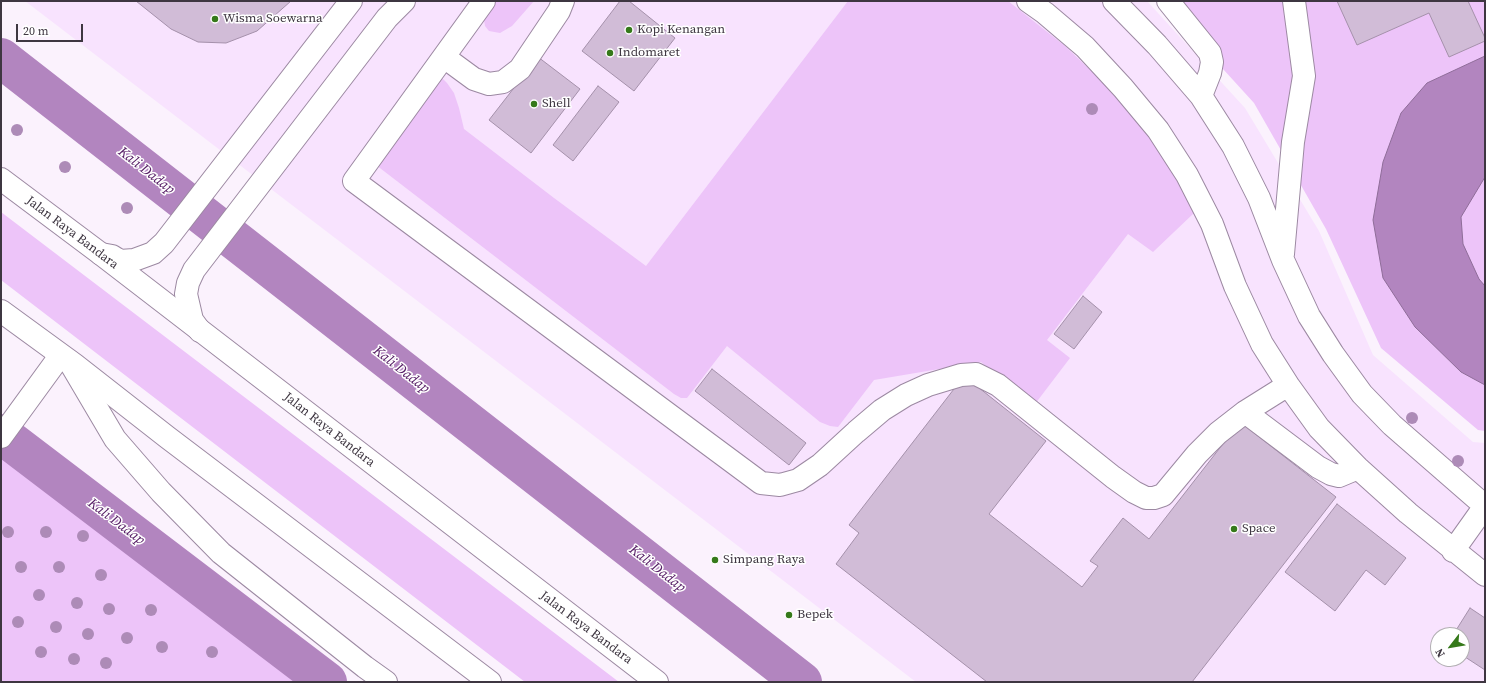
<!DOCTYPE html>
<html>
<head>
<meta charset="utf-8">
<style>
	body { margin:0 }
	#map { position:relative; width:1486px; height:683px; overflow:hidden; background:#fbf2fd; font-family:"Source Serif 4",serif }
	canvas { display:block }
	.frame { position:absolute; inset:0; border:2px solid #3e3641; pointer-events:none }
	.north { position:absolute; left:1430px; top:627px; width:40px; height:40px; box-sizing:border-box; background:#fff; border:1px solid #b2afb3; border-radius:50%; rotate:239deg; font-size:11px; font-weight:700; line-height:16px; text-align:center; color:#3e3641 }
	.north::after { content:''; display:block; margin:auto; width:14px; height:18px; background:#35791a; clip-path:polygon(50% 0,100% 100%,50% 72%,0 100%) }
	.scale { position:absolute; left:16px; top:24px; width:67px; height:18px; box-sizing:border-box; border:2px solid #3e3641; border-top:0; padding-left:5px; font-size:12px; line-height:14px; white-space:nowrap; color:#3e3641; -webkit-text-stroke:3px #fff; paint-order:stroke }
</style>
</head>
<body>
<div id="map">
<canvas width="1486" height="683"></canvas>
<div class="frame"></div>
<div class="north">N</div>
<div class="scale">20 m</div>
</div>
<script>
const context = document.querySelector('canvas').getContext('2d');
context.lineJoin = 'round';
function fill(path, color) { context.fillStyle = color; context.fill(path, 'evenodd'); }
const poly = rows => new Path2D(rows.map(r => 'M' + r).join(''));
function strokePath(path, color, width, dash) { context.strokeStyle = color; context.lineWidth = width; context.lineCap = dash ? 'butt' : 'round'; context.setLineDash(dash || []); context.stroke(path); }
function write(font, color, halo, rows, align = 'center') {
  context.font = font + ' "Source Serif 4",serif'; context.lineWidth = 3; context.setLineDash([]); context.textBaseline = 'middle'; context.strokeStyle = halo; context.fillStyle = color; for (const [text, x, y, turn = 0] of rows) {
    context.save(); context.translate(x, y); context.rotate((+turn || 0) * Math.PI / 180); context.textAlign = isNaN(turn) ? turn : align; if (halo) context.strokeText(text, 0, 0); context.fillText(text, 0, 0); context.restore();
  }
}
const built = poly([
	[25,1,1147,1,1245,108,1319,231,1373,355,1473,442,1485,443,1485,682,916,682],
	[1438,635,1462,635,1462,659,1438,659]
]);
const green = poly([
	[495,1,534,1,512,26,500,33,489,31,485,26,484,20,485,13],
	[848,1,1008,1,1065,46,1106,85,1149,134,1168,164,1194,213,1153,252,1128,234,1047,340,1070,358,1035,404,981,362,874,380,838,427,830,426,820,422,727,346,687,398,681,398,674,394,376,165,438,80,443,79,447,83,454,93,459,108,464,129,554,198,646,266],
	[1161,1,1485,1,1485,431,1478,430,1381,348,1326,229,1254,103],
	[1,212,619,682,525,682,1,280],
	[2,457,12,461,303,682,1,682]
]);
const water = poly([
	[1485,56,1485,177,1461,217,1463,244,1479,279,1485,286,1485,385,1461,372,1415,327,1383,278,1373,220,1383,162,1401,113,1427,83,1485,56]
]);
const river = poly([
	[1,58,802,682],
	[1,434,327,682]
]);
const building = poly([
	[136,1,291,1,257,31,226,43,198,42,171,29,136,1],
	[620,1,629,1,675,38,634,91,582,51,620,1],
	[1337,1,1468,1,1485,38,1485,41,1449,57,1429,13,1357,45,1337,1],
	[538,57,580,89,531,153,489,120,538,57],
	[598,86,619,102,573,161,553,145,598,86],
	[1083,296,1102,312,1074,349,1054,334,1083,296],
	[712,369,806,443,789,465,695,391,712,369],
	[964,376,1046,441,989,514,1082,587,1098,566,1090,561,1123,518,1149,539,1240,422,1336,497,1192,682,987,682,836,564,859,533,849,525,964,376],
	[1337,504,1406,558,1385,585,1366,570,1335,611,1285,572,1337,504],
	[1470,608,1485,618,1485,670,1462,655,1462,635,1453,635,1470,608]
]);
const minor = poly([
	[484,1,354,181,761,483,780,485,798,480,820,465,856,432,882,410,906,395,928,385,961,375,976,374,998,385,1113,477,1134,492,1146,498,1154,498,1163,495,1197,454,1218,433,1245,412,1288,385],
	[1028,1,1045,13,1085,47,1123,88,1158,130,1187,175,1212,224,1235,286,1262,344,1288,385,1319,428,1358,468,1408,513,1485,575],
	[1114,1,1157,45,1201,96,1233,146,1259,198,1283,260,1309,316,1333,354,1362,394,1392,425,1485,506],
	[1168,1,1210,53,1212,62,1210,73,1201,96],
	[444,57,474,79,489,84,503,82,520,69,559,11,563,1],
	[101,254,112,256,120,261,134,260,153,253,164,243,351,1],
	[1283,254,1293,142,1304,76,1294,1],
	[200,331,192,320,186,294,188,283,194,270,387,18,404,1],
	[69,361,115,439,161,492,221,553,365,667,386,682],
	[1245,412,1318,467,1331,474,1339,476,1358,468],
	[1,437,60,356],
	[1453,551,1485,506]
]);
const major = poly([
	[1,179,101,254,657,682],
	[1,311,75,365,167,437,490,682]
]);
const trees = [
	[1092,109],
	[17,130],
	[65,167],
	[127,208],
	[1412,418],
	[1458,461],
	[8,532],
	[46,532],
	[83,536],
	[21,567],
	[59,567],
	[101,575],
	[39,595],
	[77,603],
	[109,609],
	[151,610],
	[18,622],
	[56,627],
	[88,634],
	[127,638],
	[162,647],
	[41,652],
	[212,652],
	[74,659],
	[106,663]
];
const markers = [
	[215,19,4,"#35791a"],
	[629,30,4,"#35791a"],
	[610,53,4,"#35791a"],
	[534,104,4,"#35791a"],
	[1234,529,4,"#35791a"],
	[715,560,4,"#35791a"],
	[789,615,4,"#35791a"]
];
const poiNames = [
	["Wisma Soewarna",223,19],
	["Kopi Kenangan",637,30],
	["Indomaret",618,53],
	["Shell",542,104],
	["Space",1242,529],
	["Simpang Raya",723,560],
	["Bepek",797,615]
];
const streetNames = [
	["Jalan Raya Bandara",72,233,37],
	["Jalan Raya Bandara",329,430,38],
	["Jalan Raya Bandara",586,628,37]
];
const waterNames = [
	["Kali Dadap",146,171,38],
	["Kali Dadap",401,370,38],
	["Kali Dadap",116,522,37],
	["Kali Dadap",657,569,38]
];
fill(built, '#f8e3fe');
fill(green, '#edc4f9');
fill(water, '#b285bf');
strokePath(water, '#8f6d99', 1);
strokePath(river, '#b285bf', 40);
fill(building, '#d1bcd7');
strokePath(building, '#a591ab', 1);
strokePath(minor, '#9c89a2', 24);
strokePath(major, '#9c89a2', 24);
strokePath(minor, '#fff', 22);
strokePath(major, '#fff', 22);
context.fillStyle = '#ad8bb7';
for (const [x, y] of trees) { context.beginPath(); context.arc(x, y, 6, 0, 2 * Math.PI); context.fill(); }
for (const [x, y, r, color] of markers) { const dot = new Path2D(); dot.arc(x, y, r, 0, 2 * Math.PI); context.fillStyle = color; context.fill(dot); strokePath(dot, '#fff', 1.5); }
write('13px', '#3e3641', '#fff', poiNames, 'left');
write('13px', '#3e3641', '#fff', streetNames);
write('italic 14px', '#592168', '#fff', waterNames);
</script>
</body>
</html>
